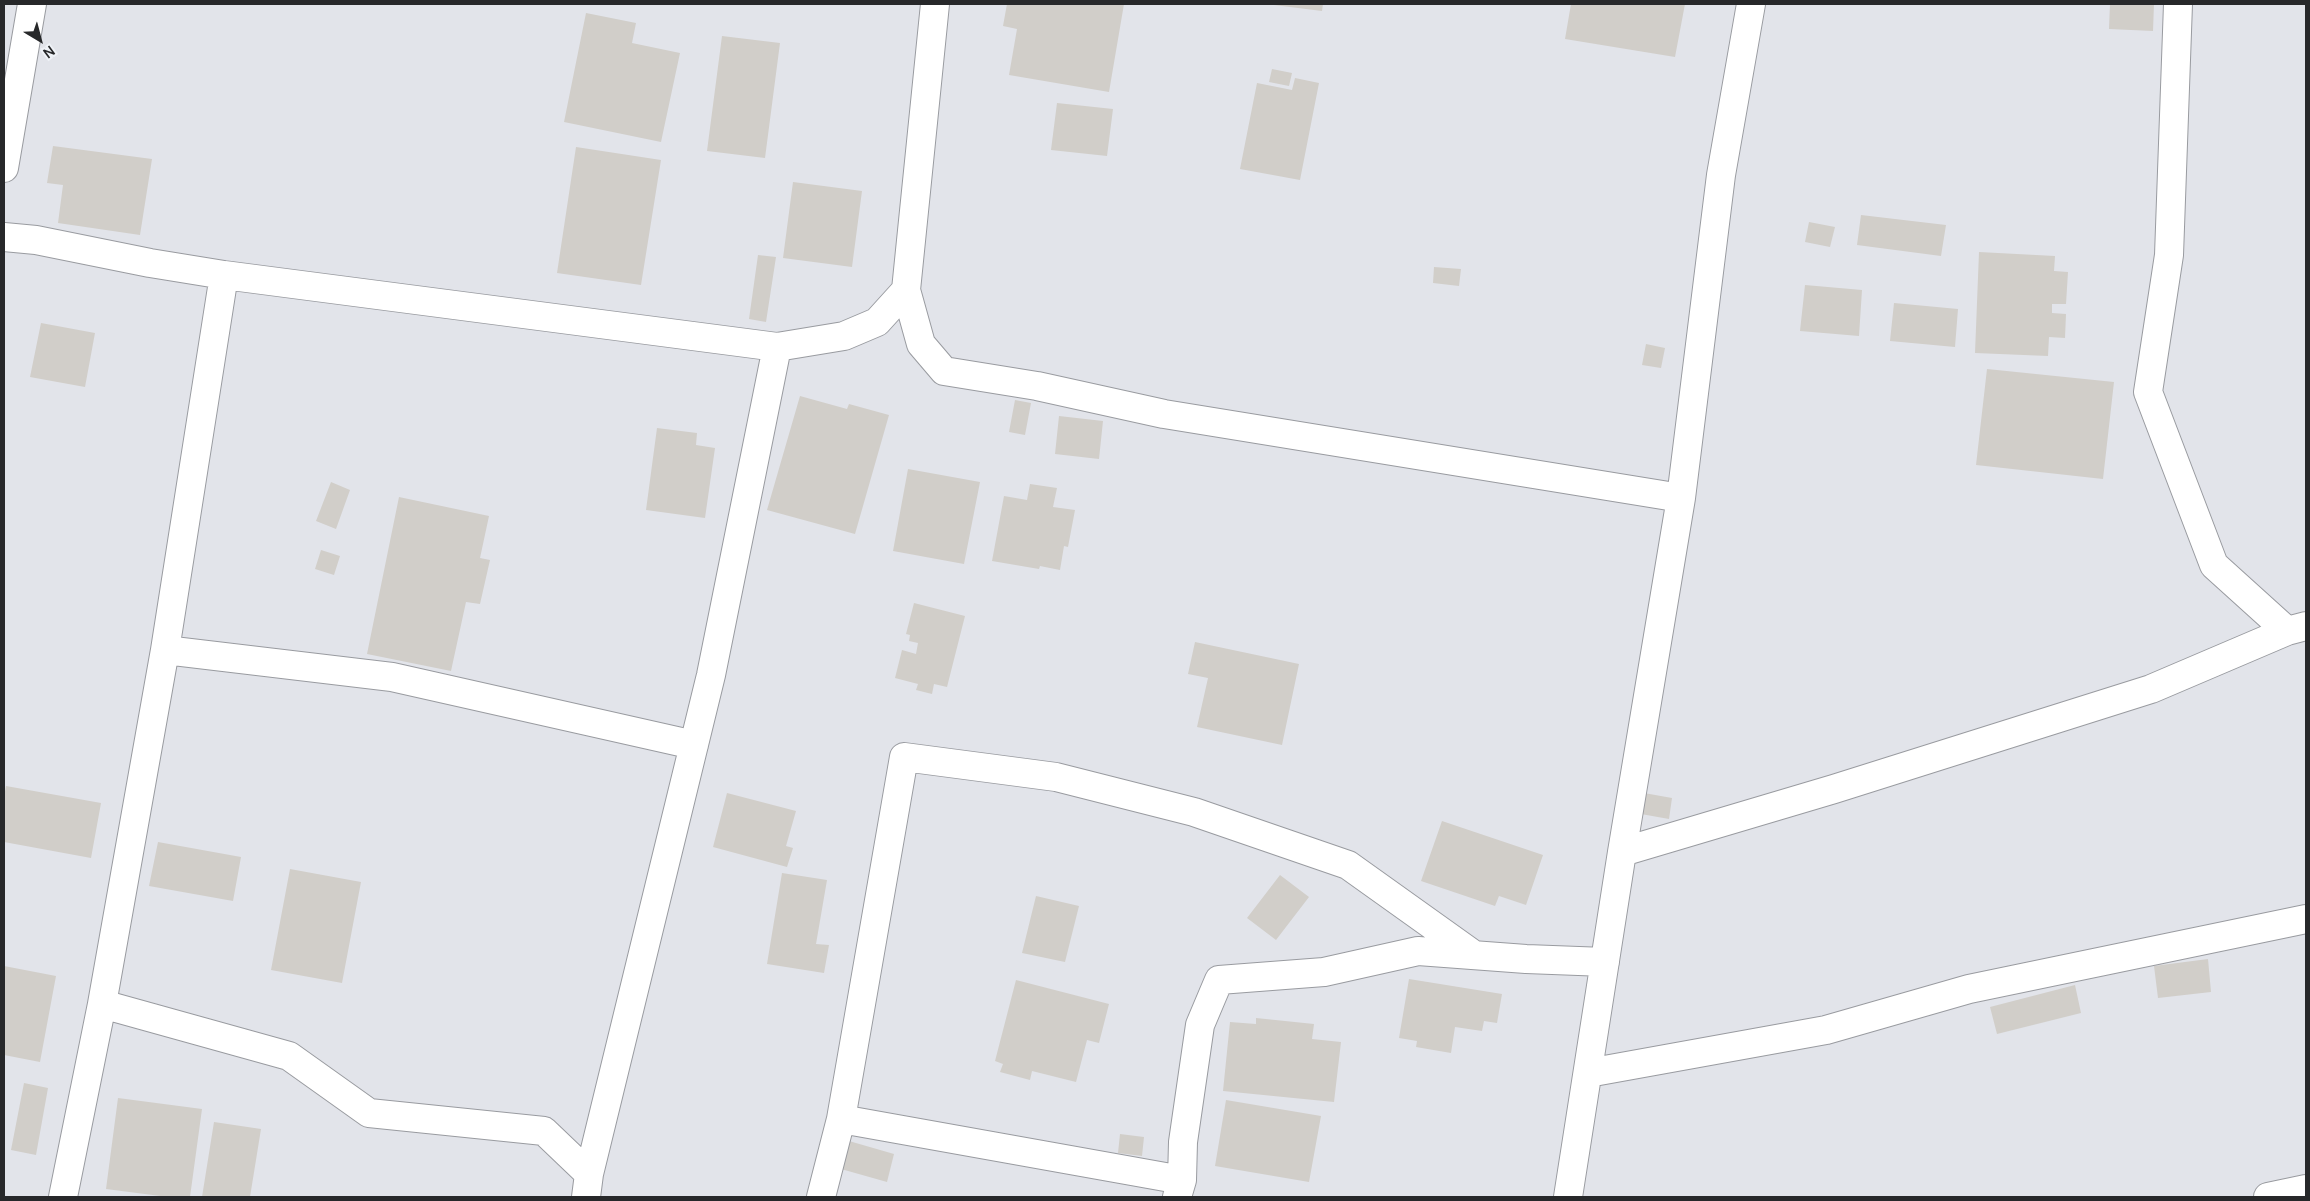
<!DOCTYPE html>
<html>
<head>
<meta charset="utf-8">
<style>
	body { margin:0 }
	#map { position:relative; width:2310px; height:1201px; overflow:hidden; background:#e2e4ea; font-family:Manrope,sans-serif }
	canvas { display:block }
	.frame { position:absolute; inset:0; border:5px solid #27282a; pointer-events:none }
	.north { position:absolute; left:15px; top:15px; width:50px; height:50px; -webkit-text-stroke:4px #eff2f7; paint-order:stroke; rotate:143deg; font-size:14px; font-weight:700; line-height:20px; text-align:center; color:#27282a }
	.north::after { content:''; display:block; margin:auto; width:18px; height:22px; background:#27282a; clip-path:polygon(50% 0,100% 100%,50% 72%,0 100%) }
</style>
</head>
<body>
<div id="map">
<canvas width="2310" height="1201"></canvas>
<div class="frame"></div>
<div class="north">N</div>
</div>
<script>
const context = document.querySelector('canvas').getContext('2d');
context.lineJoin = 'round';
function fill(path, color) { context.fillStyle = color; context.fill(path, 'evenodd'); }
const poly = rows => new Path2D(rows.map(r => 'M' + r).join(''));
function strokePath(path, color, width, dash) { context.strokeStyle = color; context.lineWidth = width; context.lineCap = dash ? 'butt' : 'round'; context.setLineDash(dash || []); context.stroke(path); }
const building = poly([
	[1007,4,1124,4,1109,92,1009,75,1017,29,1003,26],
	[1266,4,1323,4,1322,11],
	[1571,4,1685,4,1675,57,1565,39],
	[2110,4,2154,4,2153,31,2109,29],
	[586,13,636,23,632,43,680,53,661,142,564,122],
	[722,36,780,43,765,158,707,151],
	[1272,69,1292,73,1289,86,1269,82],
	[1295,78,1319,83,1300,180,1240,169,1257,83,1292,90],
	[1057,103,1113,109,1107,156,1051,150],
	[53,146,152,159,140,235,58,223,63,185,47,183],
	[576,147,661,160,641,285,557,273],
	[793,182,862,191,852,267,783,258],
	[1861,215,1946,225,1941,256,1857,245],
	[1809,222,1835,227,1830,247,1805,242],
	[1979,252,2055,256,2054,271,2068,272,2066,304,2052,304,2052,313,2066,314,2065,338,2049,337,2048,356,1975,353],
	[758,255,776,257,766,322,749,319],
	[1434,267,1461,269,1459,286,1433,283],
	[1805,285,1862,290,1859,336,1800,331],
	[1894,303,1958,309,1955,347,1890,341],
	[41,323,95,333,85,387,30,377],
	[1646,344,1665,348,1661,368,1642,365],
	[1987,369,2114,382,2103,479,1976,465],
	[800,396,847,409,849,404,889,415,855,534,767,510],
	[1015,400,1031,403,1025,435,1009,432],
	[1059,416,1103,421,1099,459,1055,454],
	[657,428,697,433,696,445,715,448,705,518,646,510],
	[908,469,980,482,964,564,893,551],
	[331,482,350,490,336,529,316,521],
	[1030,484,1057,488,1053,507,1075,510,1068,547,1064,546,1060,570,1040,566,1039,569,992,561,1004,496,1027,500],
	[399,497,489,516,480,558,490,560,480,604,466,602,451,671,367,654],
	[321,550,340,556,334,575,315,569],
	[914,603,965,616,947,687,934,684,932,694,916,690,918,684,895,678,902,650,916,654,918,643,909,641,910,635,906,634],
	[1195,642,1299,664,1282,745,1197,727,1208,678,1188,674],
	[6,786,101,803,91,858,4,842,4,797],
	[727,793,796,811,786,846,793,848,787,867,713,847],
	[1644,793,1672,798,1669,819,1641,814],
	[1442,821,1543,855,1526,905,1499,896,1495,906,1421,881],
	[158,842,241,857,233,901,149,886],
	[290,869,361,882,342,983,271,970],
	[782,873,827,880,816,944,829,945,824,973,767,964],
	[1280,875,1309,897,1276,940,1247,918],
	[1036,896,1079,906,1065,962,1022,953],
	[2208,959,2211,992,2158,998,2154,966],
	[4,966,56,976,40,1062,4,1055],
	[1409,979,1502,994,1497,1023,1484,1021,1482,1031,1455,1027,1451,1053,1416,1047,1417,1041,1399,1038],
	[1016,980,1109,1004,1099,1043,1087,1040,1076,1082,1032,1071,1030,1080,1000,1072,1003,1064,995,1061],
	[2075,985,2081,1013,1997,1034,1990,1007],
	[1256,1018,1314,1024,1312,1039,1341,1042,1334,1102,1223,1091,1230,1022,1256,1024],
	[24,1083,48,1088,36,1155,11,1150],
	[118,1098,202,1109,190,1197,168,1197,106,1189],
	[1226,1100,1321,1116,1309,1182,1215,1166],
	[214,1122,261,1129,250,1197,202,1197],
	[1120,1134,1144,1137,1142,1156,1118,1153],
	[849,1141,894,1154,887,1182,841,1169]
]);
const minor = poly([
	[2178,4,2169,255,2148,392,2214,565,2287,631],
	[4,168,32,4],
	[4,237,36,240,150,263,224,275,777,347,844,336,877,322,906,290,935,4],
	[906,290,921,344,944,371,1037,386,1164,414,1681,498],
	[165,650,392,677,694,745],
	[1622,852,1834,789,2151,689,2287,631,2306,626],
	[102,1004,165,650,224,275],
	[1588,1073,1826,1030,1969,989,2306,919],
	[841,1119,1182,1180],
	[589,1174,711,675,777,347],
	[63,1197,102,1004,289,1056,369,1113,544,1131,589,1174,586,1197],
	[821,1197,841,1119,904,757,1056,777,1194,812,1348,865,1474,955],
	[1177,1197,1182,1180,1183,1142,1200,1025,1219,980,1324,972,1418,951,1526,959,1605,962],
	[1568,1197,1622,852,1681,498,1721,175,1751,4],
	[2268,1197,2306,1189]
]);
fill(building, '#d1cec9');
strokePath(minor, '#999ba0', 30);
strokePath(minor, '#fff', 28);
</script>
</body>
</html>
